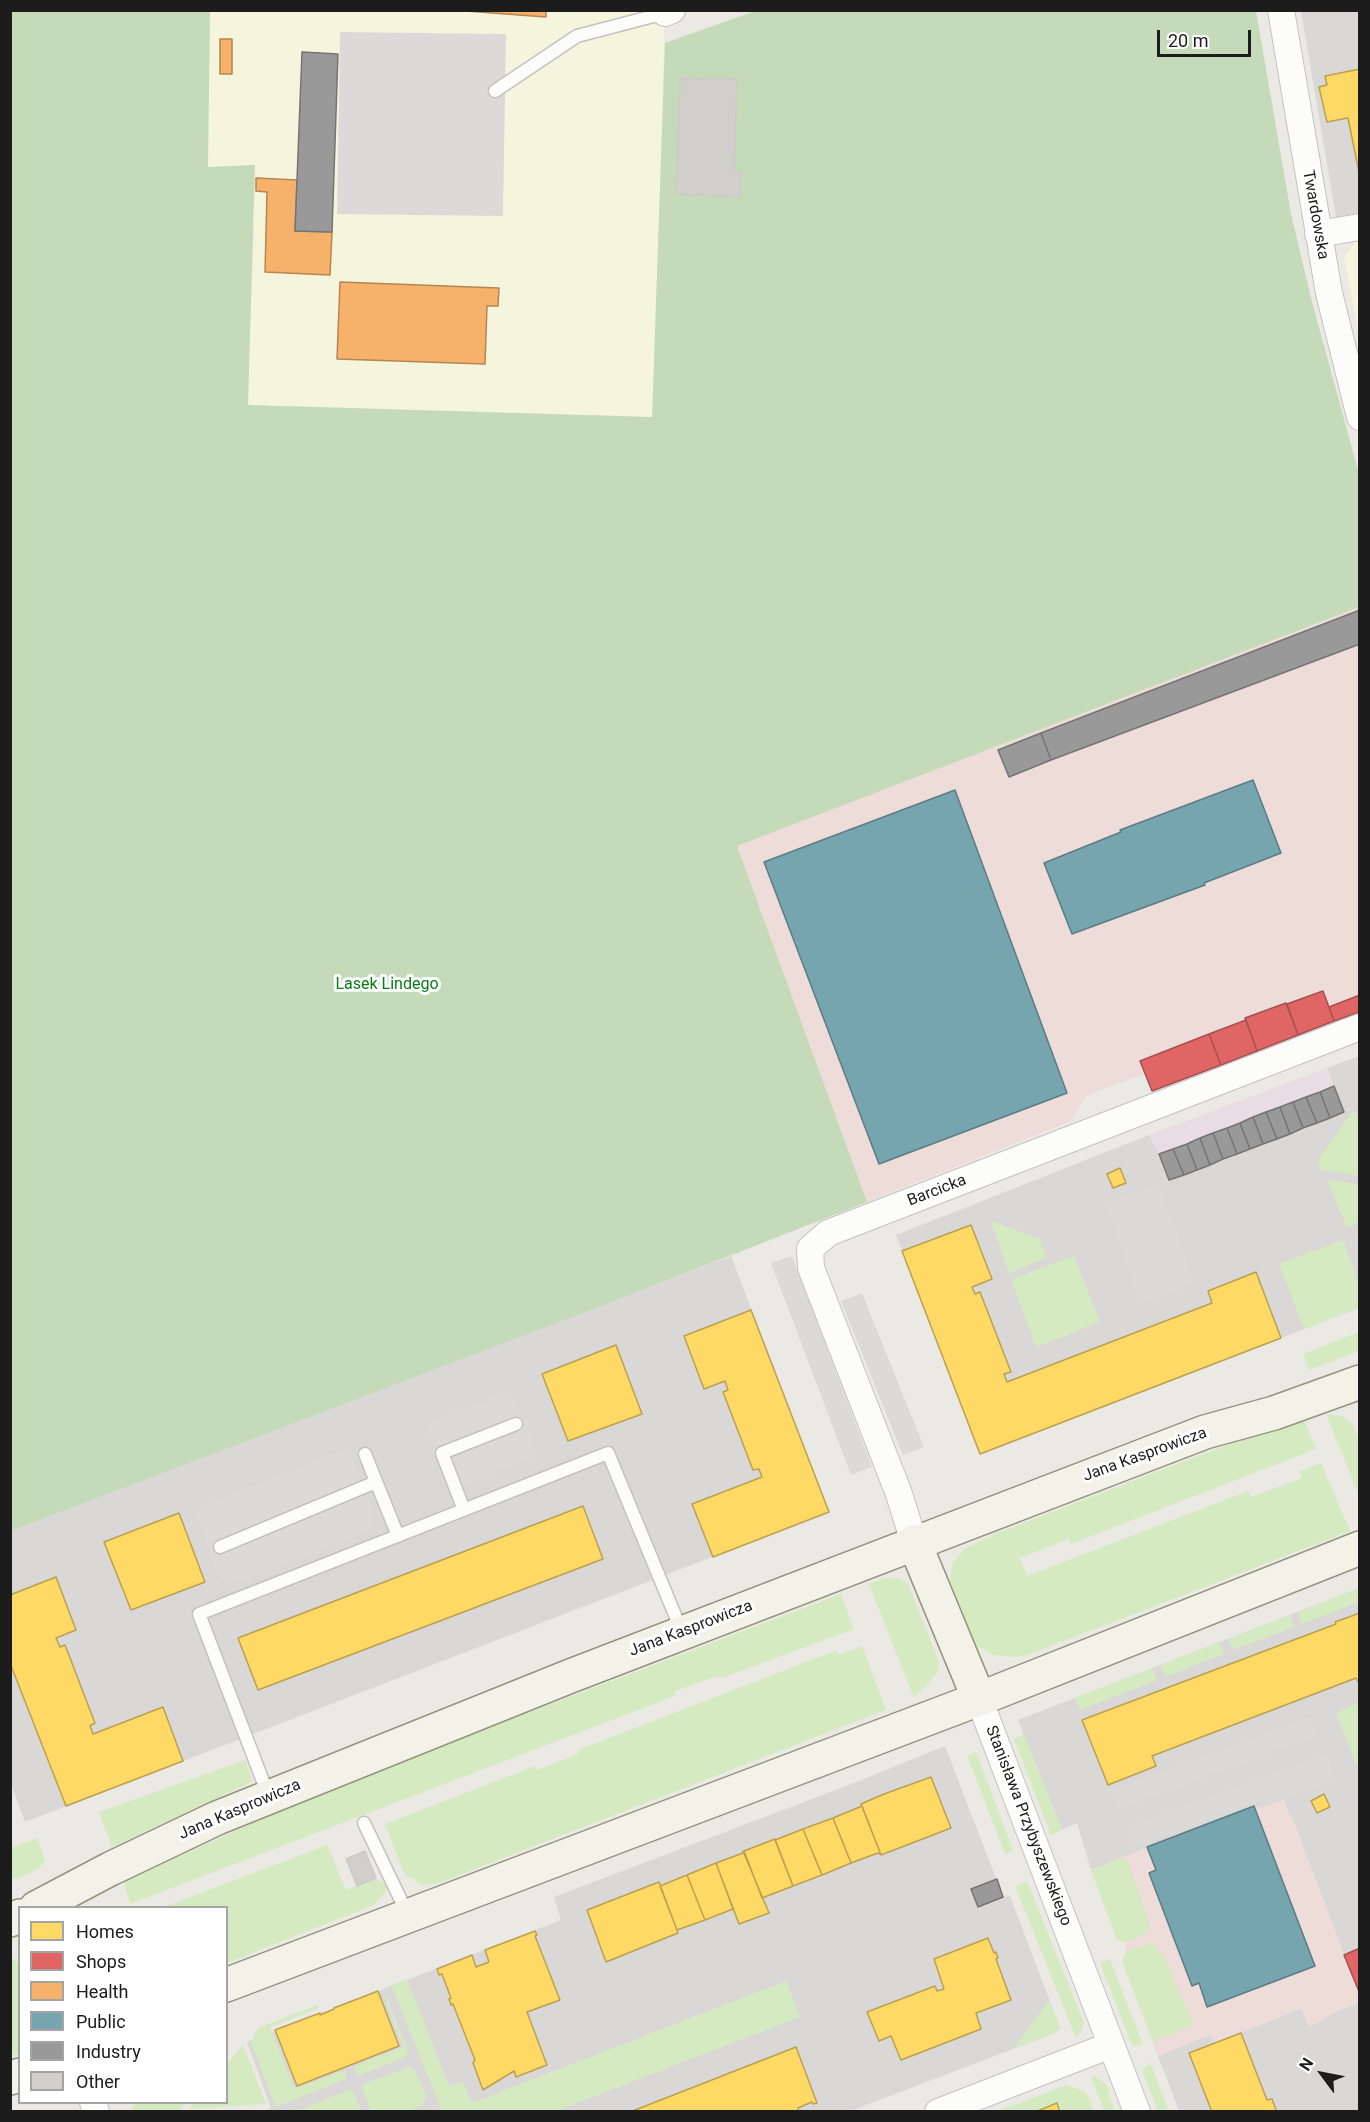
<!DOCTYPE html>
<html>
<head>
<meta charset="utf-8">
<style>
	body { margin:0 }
	#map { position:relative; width:1370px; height:2122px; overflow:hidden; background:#ebe9e4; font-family:Roboto,sans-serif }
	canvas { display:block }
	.frame { position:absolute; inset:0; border:12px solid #1c1c1c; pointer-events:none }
	.legend { position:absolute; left:18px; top:1906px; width:210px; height:198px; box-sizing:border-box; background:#fff; border:2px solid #a4a4a4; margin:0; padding:8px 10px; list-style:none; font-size:18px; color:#1c1c1c }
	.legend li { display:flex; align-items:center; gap:12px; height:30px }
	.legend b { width:30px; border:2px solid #a4a4a4 }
	.north { position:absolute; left:1292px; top:2044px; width:60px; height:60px; -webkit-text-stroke:4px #fff; paint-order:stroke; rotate:302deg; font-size:16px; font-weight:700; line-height:24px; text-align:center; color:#1c1c1c }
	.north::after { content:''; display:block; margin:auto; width:21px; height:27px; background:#1c1c1c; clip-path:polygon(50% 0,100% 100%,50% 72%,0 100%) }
	.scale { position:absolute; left:1157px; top:30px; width:94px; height:27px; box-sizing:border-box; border:3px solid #1c1c1c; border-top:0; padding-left:8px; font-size:18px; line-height:21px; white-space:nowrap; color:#1c1c1c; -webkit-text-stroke:4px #fff; paint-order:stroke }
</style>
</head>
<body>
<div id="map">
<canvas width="1370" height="2122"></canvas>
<div class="frame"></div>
<ul class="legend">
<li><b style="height:16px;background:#ffd966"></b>Homes</li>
<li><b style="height:16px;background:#e06666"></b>Shops</li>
<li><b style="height:16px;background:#f6b26b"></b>Health</li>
<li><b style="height:16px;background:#76a5af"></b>Public</li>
<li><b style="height:16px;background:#999"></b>Industry</li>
<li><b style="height:16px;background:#d1cfcb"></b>Other</li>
</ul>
<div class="north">N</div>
<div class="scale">20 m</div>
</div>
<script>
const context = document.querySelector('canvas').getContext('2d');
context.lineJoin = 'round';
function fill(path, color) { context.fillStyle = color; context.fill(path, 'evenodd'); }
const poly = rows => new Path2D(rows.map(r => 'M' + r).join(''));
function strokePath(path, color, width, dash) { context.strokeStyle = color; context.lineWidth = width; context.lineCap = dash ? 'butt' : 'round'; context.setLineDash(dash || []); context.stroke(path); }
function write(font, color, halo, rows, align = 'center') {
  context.font = font + ' Roboto,sans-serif'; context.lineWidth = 6; context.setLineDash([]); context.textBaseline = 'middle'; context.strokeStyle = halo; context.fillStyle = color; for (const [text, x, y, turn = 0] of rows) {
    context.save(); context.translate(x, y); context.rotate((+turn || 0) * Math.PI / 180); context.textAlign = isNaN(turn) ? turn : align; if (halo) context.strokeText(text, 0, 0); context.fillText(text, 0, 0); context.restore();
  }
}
const residential = poly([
	[1301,11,1359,11,1359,213,1336,217],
	[1359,1056,1359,1308,980,1454,896,1235,1149,1135,1159,1154,1184,1175,1344,1113,1327,1068],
	[731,1256,829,1512,25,1822,11,1784,11,1531],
	[1359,1588,1359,1994,1295,1825,1283,1800,1262,1808,1254,1806,1091,1870,1077,1823,1062,1830,1018,1720],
	[945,1746,1003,1897,1010,1896,1060,2028,1055,2033,848,2112,263,2111,271,2108,247,2042,561,1920,554,1897,854,1783],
	[1359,2003,1359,2111,1179,2111,1158,2056,1211,2034,1215,2043,1302,2008,1309,2027,1339,2010]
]);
const commercial = poly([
	[1359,607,1359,1012,1152,1091,1145,1074,1108,1087,1085,1097,1071,1121,867,1202,737,846],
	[1283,1800,1295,1825,1359,1994,1359,2003,1339,2010,1309,2027,1301,2008,1214,2043,1211,2034,1158,2056,1122,1961,1126,1952,1125,1943,1117,1939,1091,1870,1254,1806,1262,1808]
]);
const industrial = poly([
	[1327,1068,1344,1112,1169,1180,1159,1154,1149,1135]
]);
const education = poly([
	[11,11,665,11,653,417,247,405,254,230],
	[1359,238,1359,334,1344,257]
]);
const grass = poly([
	[1354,1109,1359,1124,1359,1176,1320,1169,1318,1160],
	[1327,1180,1359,1184,1359,1222,1349,1227,1346,1225],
	[991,1221,1040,1239,1046,1258,1009,1273],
	[1343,1240,1359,1284,1359,1308,1304,1329,1279,1264],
	[1074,1256,1100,1322,1036,1347,1012,1282,1015,1278],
	[1359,1332,1359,1351,1309,1370,1303,1354],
	[1326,1414,1343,1416,1353,1424,1359,1440,1359,1496],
	[1302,1416,1316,1449,1071,1544,1069,1539,1020,1558,1027,1576,1248,1491,1251,1497,1302,1478,1300,1471,1321,1463,1350,1531,1025,1656,1012,1657,993,1655,976,1645,950,1581,952,1565,964,1549,995,1534],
	[886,1578,901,1579,908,1584,939,1662,937,1674,914,1698,869,1584],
	[1359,1588,1359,1602,1302,1624,1298,1612],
	[841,1594,854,1629,722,1678,718,1676,675,1691,675,1696,130,1904,124,1882,322,1791],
	[1290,1615,1294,1627,1233,1650,1228,1639],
	[1219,1642,1224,1654,1165,1677,1160,1665],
	[862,1646,886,1710,436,1884,420,1884,406,1875,402,1869,385,1824,535,1766,536,1770,579,1754,578,1750,837,1650,839,1655],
	[1152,1668,1157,1680,1080,1710,1075,1698],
	[1359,1702,1359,1763,1356,1764,1336,1713],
	[1024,1734,1062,1830,1051,1835,1014,1739],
	[976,1752,1013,1850,1005,1854,967,1755],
	[245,1760,253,1781,112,1847,99,1812],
	[37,1838,45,1861,39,1868,17,1879,11,1878,11,1848],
	[327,1845,346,1890,376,1879,386,1884,387,1890,374,1905,227,1963,226,1908,164,1907],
	[1126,1857,1150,1926,1148,1932,1125,1943,1117,1939,1091,1870],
	[1027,1881,1084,2023,1081,2031,1076,2038,1015,1886],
	[1154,1942,1160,1953,1162,1952,1193,2023,1189,2027,1153,2042,1122,1961,1126,1952],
	[11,1957,16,1961,20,1969,19,2053,14,2056,10,2047],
	[1110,1959,1143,2045,1132,2046,1100,1963],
	[407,1979,449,2086,463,2082,472,2103,786,1981,800,2017,556,2111,442,2111,391,1985],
	[384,1996,387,1998,408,2051,405,2057,358,2076,353,2067,403,2047],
	[1049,2000,1060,2028,1055,2033,1014,2048],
	[317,2005,318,2009,270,2027,294,2089,345,2070,346,2079,276,2107,251,2042,258,2028],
	[243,2045,266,2104,189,2109,194,2103,226,2102,227,2064],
	[1150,2062,1169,2111,1158,2111,1142,2070],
	[409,2067,415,2070,427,2097,421,2106,407,2111,371,2111,362,2088,364,2084],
	[1094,2076,1106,2084,1110,2091,1108,2093,1115,2111,1104,2111,1091,2077],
	[1067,2085,1086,2092,1094,2111,1060,2111,1057,2103,1035,2111,995,2112],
	[349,2090,354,2093,361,2111,297,2111],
	[135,2103,135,2102,186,2103,178,2111,131,2111]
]);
const forest = poly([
	[11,11,210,11,208,167,255,165,248,405,652,417,665,43,755,11,1256,11,1291,214,1311,298,1359,474,1359,607,737,846,867,1202,609,1303,11,1531]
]);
const parking = poly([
	[340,32,506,34,503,216,337,214],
	[1160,1184,1195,1285,1140,1304,1105,1203],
	[792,1256,872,1467,851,1475,771,1263],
	[862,1293,924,1447,903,1455,841,1301],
	[509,1390,539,1455,453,1491,425,1425],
	[338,1452,351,1454,376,1519,369,1531,232,1585,218,1576,196,1514,202,1506],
	[1311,1717,1318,1736,1118,1810,1111,1791],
	[1327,1754,1336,1780,1262,1808,1259,1801,1131,1848,1124,1828]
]);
const homes = poly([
	[1360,69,1360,177,1348,118,1327,122,1319,87,1327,85,1325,76,1360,69],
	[1120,1168,1126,1183,1113,1188,1107,1174,1120,1168],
	[971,1225,992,1279,972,1287,975,1294,980,1292,1011,1372,1004,1374,1007,1382,1212,1303,1208,1291,1256,1272,1281,1338,980,1454,902,1251,971,1225],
	[751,1310,829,1512,713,1557,692,1504,762,1477,759,1469,753,1470,723,1392,728,1390,725,1381,704,1389,684,1336,751,1310],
	[616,1345,642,1414,568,1441,542,1374,616,1345],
	[583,1506,603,1559,258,1690,238,1638,583,1506],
	[179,1513,205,1582,131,1610,104,1542,179,1513],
	[56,1577,76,1630,56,1638,60,1647,65,1645,95,1723,90,1726,93,1734,163,1707,183,1761,66,1806,10,1663,10,1595,56,1577],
	[1360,1613,1360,1685,1356,1678,1152,1756,1156,1766,1108,1785,1082,1720,1336,1624,1335,1622,1360,1613],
	[931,1777,951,1828,881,1855,861,1804,884,1794,931,1777],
	[1324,1794,1330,1807,1317,1813,1311,1801,1324,1794],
	[862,1806,881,1855,878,1853,851,1863,833,1818,862,1806],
	[833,1818,851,1863,822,1875,803,1829,833,1818],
	[803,1829,822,1875,793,1886,775,1840,803,1829],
	[775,1839,793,1886,762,1898,744,1851,775,1839],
	[743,1851,769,1913,739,1924,716,1863,743,1853,743,1851],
	[716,1863,733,1909,705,1920,687,1875,716,1863],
	[687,1875,705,1920,677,1930,660,1886,687,1875],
	[659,1882,678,1933,606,1962,587,1910,659,1882],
	[535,1931,537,1935,535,1936,560,2000,527,2012,547,2065,516,2077,514,2071,483,2090,473,2063,475,2060,453,2004,451,2005,449,1999,451,1998,442,1974,439,1975,437,1969,472,1955,476,1967,489,1962,485,1950,535,1931],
	[988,1938,994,1953,996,1952,998,1958,996,1959,1011,2000,976,2013,981,2029,901,2060,891,2036,879,2041,867,2012,935,1986,937,1991,944,1989,934,1959,988,1938],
	[378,1991,399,2046,297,2086,275,2030,320,2013,320,2015,334,2009,334,2008,378,1991],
	[1241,2033,1267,2100,1272,2099,1277,2112,1212,2112,1189,2053,1241,2033],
	[796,2047,817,2103,813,2104,812,2102,798,2108,798,2110,795,2112,630,2112,796,2047],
	[1057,2103,1060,2112,1035,2112,1057,2103]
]);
const shops = poly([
	[1323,991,1334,1021,1298,1035,1287,1004,1323,991],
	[1360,995,1360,1012,1334,1021,1329,1007,1360,995],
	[1286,1003,1298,1035,1257,1051,1245,1018,1286,1003],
	[1246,1020,1257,1051,1221,1065,1209,1034,1246,1020],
	[1209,1034,1221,1065,1152,1091,1140,1061,1209,1034],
	[1360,1948,1360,1994,1344,1955,1360,1948]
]);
const health = poly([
	[452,10,546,10,546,17,452,10],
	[220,39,232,39,232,74,220,74,220,39],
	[256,178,297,180,295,231,332,232,330,275,265,272,267,192,256,191,256,178],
	[340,282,499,288,498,306,487,306,485,364,337,359,340,282]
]);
const public = poly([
	[1253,780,1281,853,1204,883,1205,885,1072,934,1044,863,1121,832,1120,830,1253,780],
	[955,790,1067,1093,879,1164,764,862,955,790],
	[1254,1806,1315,1966,1207,2007,1199,1983,1192,1986,1149,1873,1156,1870,1147,1847,1254,1806]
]);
const industry = poly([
	[302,52,338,54,332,232,295,231,302,52],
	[1360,610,1360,644,1051,760,1041,733,1360,610],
	[1041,733,1051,760,1009,777,998,750,1041,733],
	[1334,1086,1344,1112,1330,1118,1320,1092,1334,1086],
	[1320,1092,1330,1118,1317,1123,1306,1097,1320,1092],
	[1306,1097,1317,1123,1303,1128,1293,1102,1306,1097],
	[1293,1102,1303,1128,1290,1134,1280,1107,1293,1102],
	[1280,1107,1290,1134,1277,1139,1266,1112,1280,1107],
	[1266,1112,1277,1139,1263,1144,1253,1117,1266,1112],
	[1253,1117,1263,1144,1250,1149,1240,1123,1253,1117],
	[1240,1123,1250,1149,1237,1154,1227,1128,1240,1123],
	[1227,1128,1237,1154,1223,1159,1213,1133,1227,1128],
	[1213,1133,1223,1159,1210,1165,1200,1138,1213,1133],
	[1200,1138,1210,1165,1197,1170,1187,1144,1200,1138],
	[1187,1144,1197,1170,1184,1175,1173,1149,1187,1144],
	[1173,1149,1184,1175,1169,1180,1159,1154,1173,1149],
	[997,1879,1003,1897,978,1907,971,1889,997,1879]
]);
const building = poly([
	[680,78,737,79,734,172,740,172,740,197,676,194,680,78],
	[365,1851,376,1878,357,1886,346,1859,365,1851]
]);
const lane = poly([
	[495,91,577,36,665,13],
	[365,1454,398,1536],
	[464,1510,442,1453,516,1424],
	[220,1547,376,1482],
	[269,1797,199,1614,608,1453,682,1632],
	[364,1823,408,1915]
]);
const street = poly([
	[1281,10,1329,293,1360,417],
	[665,13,672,10],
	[1318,234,1360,227],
	[914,1542,899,1494,811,1268,810,1249,828,1233,1360,1027],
	[979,1699,1137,2112],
	[93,2102,96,2112],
	[938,2112,1111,2045]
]);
const secondary = poly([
	[914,1542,979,1699],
	[36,1908,110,1869,217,1818,573,1675,1205,1432,1274,1413,1360,1382],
	[10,1920,20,1916],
	[226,1985,979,1699,1360,1548],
	[10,2078,20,2075]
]);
const streetNames = [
	["Twardowska",1315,215,80],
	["Barcicka",937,1191,-21],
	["Jana Kasprowicza",1145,1455,-20],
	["Jana Kasprowicza",691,1629,-21],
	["Jana Kasprowicza",240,1810,-23],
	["Stanisława Przybyszewskiego",1028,1826,69]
];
const parkNames = [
	["Lasek Lindego",387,985]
];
fill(residential, '#dad8d6');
fill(commercial, '#eddcd8');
fill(industrial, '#e9dde3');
fill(education, '#f5f5de');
fill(grass, '#d6eac1');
fill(forest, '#c4dab9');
fill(parking, '#dbdad8');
fill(homes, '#ffd966');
strokePath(homes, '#bba050', 1.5);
fill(shops, '#e06666');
strokePath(shops, '#a55050', 1.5);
fill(health, '#f6b26b');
strokePath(health, '#b58553', 1.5);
fill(public, '#76a5af');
strokePath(public, '#5b7c83', 1.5);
fill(industry, '#999');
strokePath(industry, '#747474', 1.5);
fill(building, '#d1cfcb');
strokePath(building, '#cecac5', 1.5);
strokePath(lane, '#c3c2c0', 15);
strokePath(street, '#c3c2c0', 28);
strokePath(secondary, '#92947c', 36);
strokePath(lane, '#fcfcfb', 12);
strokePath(street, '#fcfcfb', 26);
strokePath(secondary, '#f2f2e9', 33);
write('16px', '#1c1c1c', '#fff', streetNames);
write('16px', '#097b16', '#fff', parkNames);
</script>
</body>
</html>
